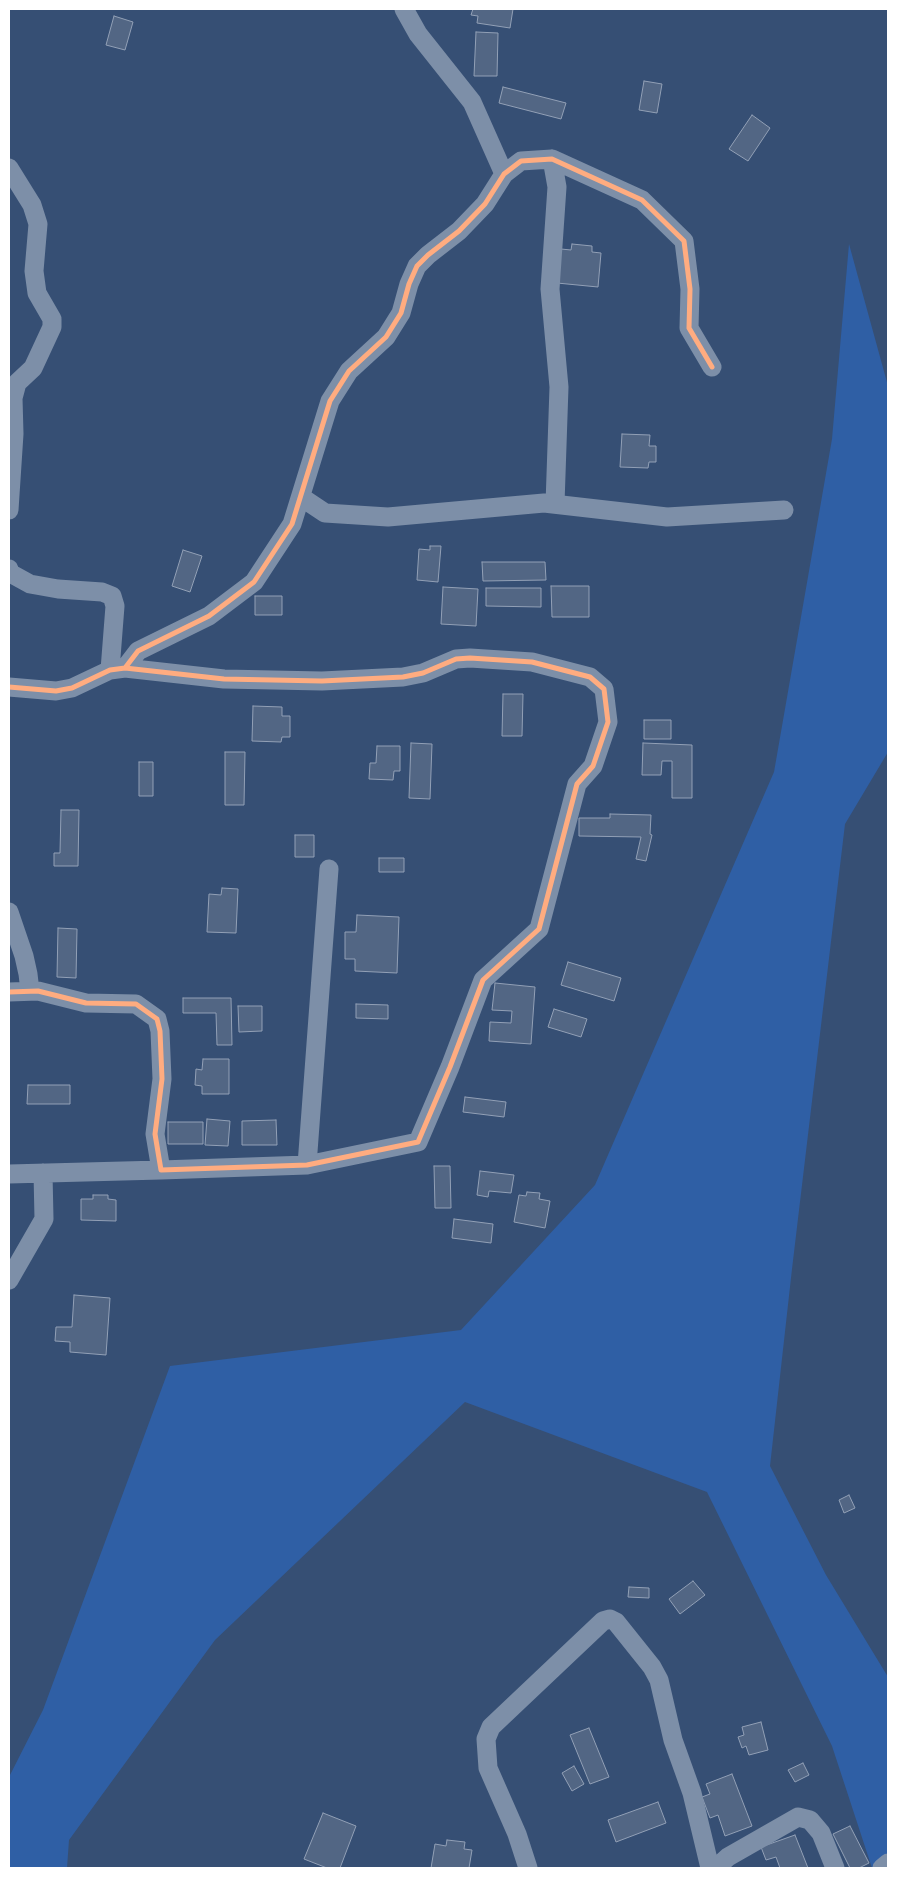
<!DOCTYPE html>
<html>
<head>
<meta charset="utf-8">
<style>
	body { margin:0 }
	#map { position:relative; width:897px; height:1877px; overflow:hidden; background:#364f74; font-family:Manrope,sans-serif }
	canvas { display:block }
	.frame { position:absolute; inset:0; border:10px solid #fff; pointer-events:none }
</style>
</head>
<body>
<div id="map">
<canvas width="897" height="1877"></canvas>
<div class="frame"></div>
</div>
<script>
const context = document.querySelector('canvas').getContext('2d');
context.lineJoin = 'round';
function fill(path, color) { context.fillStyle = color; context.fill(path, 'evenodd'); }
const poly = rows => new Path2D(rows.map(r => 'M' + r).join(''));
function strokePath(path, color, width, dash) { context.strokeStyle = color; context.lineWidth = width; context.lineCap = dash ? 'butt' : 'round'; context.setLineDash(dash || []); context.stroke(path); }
const green = poly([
	[849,244,888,386,888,752,845,824,792,1269,770,1466,826,1575,888,1677,888,1868,872,1868,832,1746,707,1492,465,1402,215,1640,69,1840,67,1868,9,1868,9,1777,43,1710,170,1366,461,1330,595,1185,774,772,832,439]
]);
const building = poly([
	[473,9,513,9,510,28,477,23,478,16,471,15,473,9],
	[114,16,133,22,125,50,106,45,114,16],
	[476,32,498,33,497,76,474,76,476,32],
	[644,81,662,84,657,113,639,110,644,81],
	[503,87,566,103,561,119,499,103,503,87],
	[752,115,770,128,748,161,729,149,752,115],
	[572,244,592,246,592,252,601,253,598,287,557,283,561,249,571,250,572,244],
	[622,434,650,435,649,446,656,446,656,462,649,462,648,468,620,467,622,434],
	[430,546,441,546,438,582,417,580,419,549,430,550,430,546],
	[183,550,202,556,190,592,172,586,183,550],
	[482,562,545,562,546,580,483,581,482,562],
	[551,586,589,586,589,617,552,617,551,586],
	[443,587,478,589,476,626,441,624,443,587],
	[486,588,541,588,541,607,486,606,486,588],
	[255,596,282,596,282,615,255,615,255,596],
	[503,694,523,694,522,736,502,736,503,694],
	[253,706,282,707,282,716,290,716,290,737,282,737,281,742,252,741,253,706],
	[644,720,671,720,671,739,644,739,644,720],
	[411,743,432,744,430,799,409,798,411,743],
	[643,743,692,745,692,798,672,798,672,761,662,761,661,775,642,775,643,743],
	[377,746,400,746,400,771,394,771,393,780,369,779,370,763,376,763,377,746],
	[225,752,245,752,244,805,225,805,225,752],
	[139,762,153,762,153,796,139,796,139,762],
	[61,810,79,810,78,866,54,866,54,853,60,853,61,810],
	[610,814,651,815,650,834,652,835,646,861,636,859,641,837,579,836,579,818,610,818,610,814],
	[295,835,314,835,314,857,295,857,295,835],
	[379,858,404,858,404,872,379,872,379,858],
	[222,888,238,889,236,933,207,932,209,894,221,895,222,888],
	[357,915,399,917,397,973,355,971,355,959,345,959,345,932,356,932,357,915],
	[58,928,77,929,76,978,57,977,58,928],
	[568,962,621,978,614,1001,561,985,568,962],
	[495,983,535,987,531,1044,489,1041,490,1022,511,1023,512,1011,492,1010,495,983],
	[183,998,231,998,232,1045,217,1045,216,1013,183,1013,183,998],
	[356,1004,388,1005,388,1019,356,1018,356,1004],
	[238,1006,262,1006,262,1031,239,1032,238,1006],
	[554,1009,587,1019,581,1037,548,1027,554,1009],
	[203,1059,229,1059,229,1094,202,1094,202,1086,195,1085,196,1069,202,1070,203,1059],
	[28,1085,70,1085,70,1104,27,1104,28,1085],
	[465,1097,506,1102,504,1117,463,1112,465,1097],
	[207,1119,230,1121,228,1146,205,1145,207,1119],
	[276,1120,277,1145,242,1145,242,1121,276,1120],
	[168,1122,203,1122,203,1144,168,1144,168,1122],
	[434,1166,450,1166,451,1208,435,1208,434,1166],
	[480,1171,514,1175,511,1193,489,1191,488,1197,477,1195,480,1171],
	[527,1192,540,1193,539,1199,550,1201,545,1228,514,1222,519,1195,526,1196,527,1192],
	[93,1195,108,1195,108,1199,116,1200,116,1221,81,1220,81,1199,93,1199,93,1195],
	[454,1219,493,1224,491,1243,452,1238,454,1219],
	[74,1295,110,1298,106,1355,70,1352,70,1342,55,1341,56,1327,72,1327,74,1295],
	[849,1495,855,1508,844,1513,839,1500,849,1495],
	[693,1581,705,1595,680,1614,669,1599,693,1581],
	[629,1587,649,1588,649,1598,628,1597,629,1587],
	[761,1722,768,1750,749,1755,746,1746,742,1748,738,1737,744,1735,742,1727,761,1722],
	[589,1728,609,1777,590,1784,570,1735,589,1728],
	[803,1763,809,1775,795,1782,788,1770,803,1763],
	[574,1766,584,1784,572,1791,562,1773,574,1766],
	[732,1774,752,1826,725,1836,718,1815,710,1818,702,1797,710,1794,706,1784,732,1774],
	[658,1802,666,1823,616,1842,608,1820,658,1802],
	[323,1813,356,1826,340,1868,327,1868,304,1859,323,1813],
	[850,1826,869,1863,859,1868,850,1868,833,1834,850,1826],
	[795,1835,808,1868,780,1868,776,1857,766,1860,761,1847,795,1835],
	[447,1840,465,1842,464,1849,472,1850,469,1868,431,1868,435,1844,446,1846,447,1840]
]);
const minor = poly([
	[404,9,418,34,472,102,504,174],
	[552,159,557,187,550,289,559,387,555,504],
	[9,168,32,205,38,224,34,271,37,293,52,319,52,327,33,368,17,383,13,398,14,434,9,510],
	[301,497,325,513,388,517,544,503,667,517,784,510],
	[9,569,10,573,30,584,58,589,102,592,112,596,115,606,110,670],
	[125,668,138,651,209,616,254,582,292,524,330,401,349,371,386,337,401,313,409,284,417,266,428,255,459,231,485,204,504,174,521,161,552,159,642,200,684,241,690,289,689,328,712,367],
	[9,687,56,691,72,688,110,670,125,668,224,679,322,681,403,677,423,673,456,659,470,658,532,662,590,677,604,689,608,722,593,766,577,784,539,929,483,980,450,1067,418,1142,307,1165,161,1170,155,1134,162,1079,160,1031,157,1019,136,1004,86,1003,38,991,9,992],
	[9,912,24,956,28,974,30,991],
	[307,1165,329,869],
	[9,1174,161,1170],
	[9,1280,44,1219,43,1173],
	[528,1868,517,1834,488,1768,486,1739,491,1727,603,1621,610,1619,616,1622,652,1667,659,1680,673,1740,692,1793,710,1868],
	[716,1868,728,1857,798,1817,810,1820,821,1833,835,1868],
	[882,1868,888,1863]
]);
const cycleway = poly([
	[125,668,138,651,209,616,254,582,292,524,330,401,349,371,386,337,401,313,409,284,417,266,428,255,459,231,485,204,504,174,521,161,552,159,642,200,684,241,690,289,689,328,712,367],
	[9,687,56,691,72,688,110,670,125,668,224,679,322,681,403,677,423,673,456,659,470,658,532,662,590,677,604,689,608,722,593,766,577,784,539,929,483,980,450,1067,418,1142,307,1165,161,1170,155,1134,162,1079,160,1031,157,1019,136,1004,86,1003,38,991,9,992]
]);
fill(green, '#2f5fa5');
fill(building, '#526684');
strokePath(building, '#92a0b6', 1);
strokePath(minor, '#7d8fa8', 19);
strokePath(cycleway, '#ffac80', 5);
</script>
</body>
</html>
